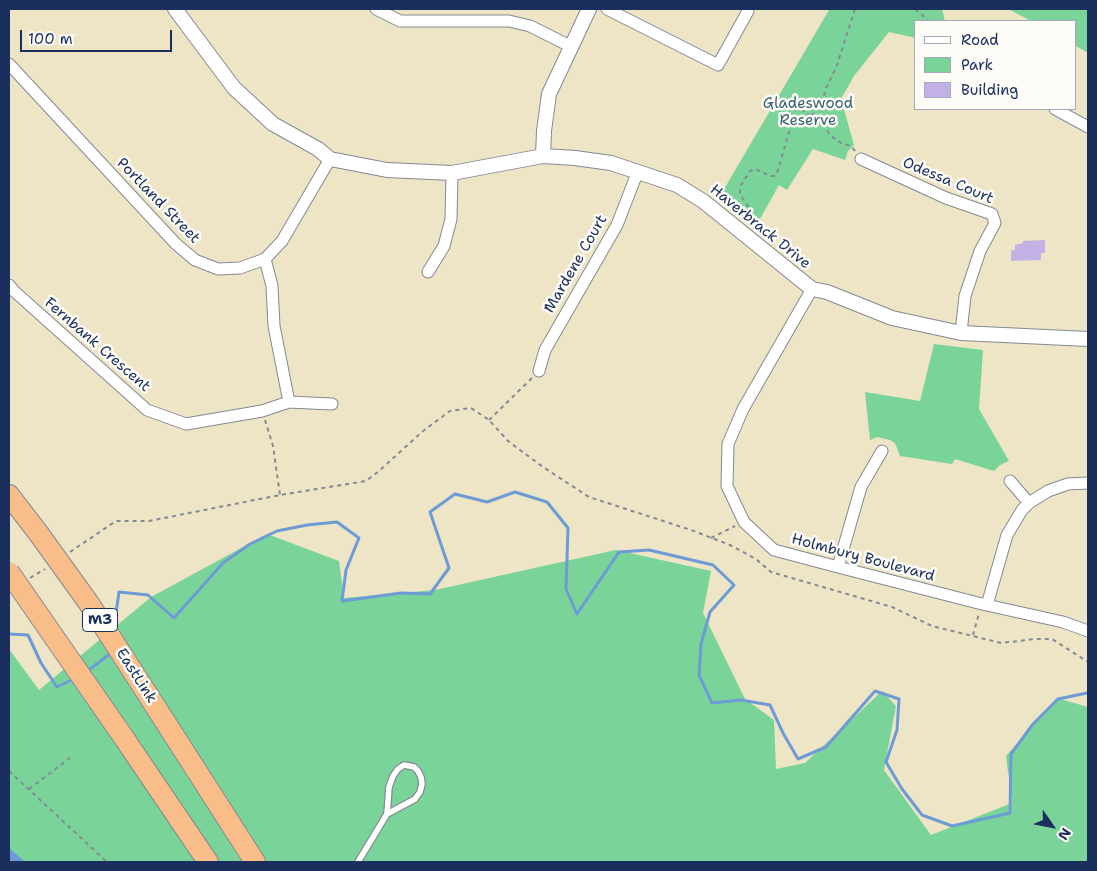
<!DOCTYPE html>
<html>
<head>
<meta charset="utf-8">
<style>
	body { margin:0 }
	#map { position:relative; width:1097px; height:871px; overflow:hidden; background:#eee4c6; font-family:"Shantell Sans",sans-serif }
	canvas { display:block }
	.frame { position:absolute; inset:0; border:10px solid #1b2f5e; pointer-events:none }
	.legend { position:absolute; left:914px; top:20px; width:162px; height:90px; box-sizing:border-box; background:#fdfcf7; border:1px solid #a3aaba; margin:0; padding:6px 9px; list-style:none; font-size:15px; color:#1b2f5e }
	.legend li { display:flex; align-items:center; gap:10px; height:25px }
	.legend b { width:25px; border:1px solid #a3aaba }
	.north { position:absolute; left:1027px; top:801px; width:50px; height:50px; -webkit-text-stroke:4px #fdfcf7; paint-order:stroke; rotate:123deg; font-size:14px; font-weight:700; line-height:20px; text-align:center; color:#1b2f5e }
	.north::after { content:''; display:block; margin:auto; width:18px; height:22px; background:#1b2f5e; clip-path:polygon(50% 0,100% 100%,50% 72%,0 100%) }
	.scale { position:absolute; left:20px; top:30px; width:152px; height:22px; box-sizing:border-box; border:2px solid #1b2f5e; border-top:0; padding-left:6px; font-size:15px; line-height:18px; white-space:nowrap; color:#1b2f5e; -webkit-text-stroke:4px #fdfcf7; paint-order:stroke }
</style>
</head>
<body>
<div id="map">
<canvas width="1097" height="871"></canvas>
<div class="frame"></div>
<ul class="legend">
<li><b style="height:6px;background:#fff"></b>Road</li>
<li><b style="height:14px;background:#7ad49a"></b>Park</li>
<li><b style="height:14px;background:#c1b1e4"></b>Building</li>
</ul>
<div class="north">N</div>
<div class="scale">100 m</div>
</div>
<script>
const context = document.querySelector('canvas').getContext('2d');
context.lineJoin = 'round';
function fill(path, color) { context.fillStyle = color; context.fill(path, 'evenodd'); }
const poly = rows => new Path2D(rows.map(r => 'M' + r).join(''));
function strokePath(path, color, width, dash) { context.strokeStyle = color; context.lineWidth = width; context.lineCap = dash ? 'butt' : 'round'; context.setLineDash(dash || []); context.stroke(path); }
function write(font, color, halo, rows, align = 'center') {
  context.font = font + ' "Shantell Sans",sans-serif'; context.lineWidth = 5; context.setLineDash([]); context.textBaseline = 'middle'; context.strokeStyle = halo; context.fillStyle = color; for (const [text, x, y, turn = 0] of rows) {
    context.save(); context.translate(x, y); context.rotate((+turn || 0) * Math.PI / 180); context.textAlign = isNaN(turn) ? turn : align; if (halo) context.strokeText(text, 0, 0); context.fillText(text, 0, 0); context.restore();
  }
}
const green = poly([
	[828,9,942,9,945,21,916,21,916,38,889,32,854,76,841,99,854,145,848,151,845,160,813,149,787,190,779,185,756,226,720,196,829,10],
	[1008,9,1088,9,1088,53,1076,46,1076,21,1031,21],
	[934,344,983,350,979,409,1009,461,1000,465,994,471,955,459,952,464,900,456,895,443,890,440,877,437,870,440,865,392,920,401],
	[267,534,339,561,344,598,435,590,616,550,711,571,703,613,745,699,774,720,776,769,805,763,882,691,896,706,884,770,931,835,1012,803,1006,756,1057,698,1088,707,1088,862,9,862,9,649,39,690,151,597]
]);
const water = poly([
	[9,848,23,860,24,862,9,862]
]);
const stream = poly([
	[114,627,119,592,148,595,174,618,223,563,250,544,277,531,307,525,337,522,359,538,346,570,342,601,401,593,430,594,449,568,430,512,455,494,487,502,515,492,547,502,568,528,566,589,577,614,619,552,649,550,713,565,734,585,710,612,701,644,699,675,712,703,741,700,770,705,783,733,798,759,826,747,875,691,899,699,897,730,886,762,902,789,922,815,952,826,1010,813,1011,754,1033,724,1058,699,1087,693,1088,694],
	[9,634,28,635,41,663,57,687,74,679],
	[86,672,110,654,110,651]
]);
const building = poly([
	[1045,240,1045,253,1041,253,1041,260,1011,261,1011,250,1015,250,1015,245,1023,243,1023,241]
]);
const path = poly([
	[915,9,929,21],
	[811,116,821,105],
	[855,151,851,146,841,143,831,136,823,124,822,115,822,103,826,88,836,68,855,9],
	[723,203,728,197,753,219,755,217,740,194,740,187,750,171,755,169,771,176,775,176,777,173,796,109,799,108,823,124],
	[265,420,273,446,280,495],
	[489,420,532,378],
	[711,538,735,526],
	[70,552,116,521,149,521,280,495,366,481,379,471,423,431,450,411,471,408,489,420,508,441,543,467,589,497,691,530,730,545,756,559,771,572,892,607,932,626,1001,643,1036,639,1052,639,1088,662],
	[30,578,45,569],
	[973,635,979,613],
	[9,771,107,862],
	[29,789,70,758]
]);
const service = poly([
	[358,862,387,814,389,787,393,776,398,769,404,765,414,767,418,771,421,777,422,784,420,792,415,799,387,814]
]);
const minor = poly([
	[376,9,400,21,509,21,530,26,570,46],
	[607,9,718,65,748,11],
	[9,64,176,244,195,260,218,269,240,268,265,259,282,241,330,159],
	[1055,109,1088,127],
	[861,159,946,198,992,214,995,223,980,251,965,296,961,333],
	[265,259,272,286,274,326,289,402],
	[428,272,444,246,451,219,452,173],
	[9,285,14,291,147,410,186,424,262,411,289,402,332,404],
	[812,289,743,409,728,444,727,486,744,522,774,550,838,567,982,604,1063,622,1088,631],
	[539,371,545,350,617,225,638,171],
	[1010,481,1029,503],
	[838,567,861,487,882,451],
	[987,605,1007,535,1022,510,1029,503,1048,491,1068,484,1088,483]
]);
const tertiary = poly([
	[175,9,234,88,273,124,318,149,330,159,387,170,452,173,543,156,575,158,611,163,677,185,703,201,812,289,827,292,892,318,961,333,1088,339],
	[543,156,544,131,549,94,589,9]
]);
const motorway = poly([
	[9,495,39,534],
	[157,709,255,862],
	[124,738,208,862]
]);
const motorwayBridge = poly([
	[39,534,88,602,157,709],
	[9,572,124,738]
]);
const shields = [
	[100,620,35]
];
const shieldNames = [
	["M3",100,620]
];
const parkNames = [
	["Gladeswood",808,104],
	["Reserve",808,121]
];
const streetNames = [
	["Odessa Court",948,181,23],
	["Portland Street",158,201,46],
	["Haverbrack Drive",760,227,39],
	["Mardene Court",576,264,-60],
	["Fernbank Crescent",97,345,41],
	["Holmbury Boulevard",863,558,15],
	["EastLink",136,676,57]
];
fill(green, '#7ad49a');
fill(water, '#6d9bd5');
strokePath(stream, '#6d9bd5', 3);
fill(building, '#c1b1e4');
strokePath(service, '#848a92', 8);
strokePath(minor, '#848a92', 13);
strokePath(tertiary, '#848a92', 16);
strokePath(motorway, '#848a92', 22);
strokePath(path, '#848a92', 2, [4, 4]);
strokePath(service, '#fff', 5.5);
strokePath(minor, '#fff', 11);
strokePath(tertiary, '#fff', 14);
strokePath(motorway, '#f8bd89', 20);
strokePath(motorwayBridge, '#848a92', 22, []);
strokePath(motorwayBridge, '#f8bd89', 20);
for (const [x, y, w] of shields) { const box = new Path2D(); box.roundRect(x - w / 2, y - 11.5, w, 23, 4); context.fillStyle = '#fdfcf7'; context.fill(box); strokePath(box, '#1b2f5e', 1); }
write('bold 14px', '#1b2f5e', null, shieldNames);
write('15px', '#386170', '#fdfcf7', parkNames);
write('15px', '#1b2f5e', '#fdfcf7', streetNames);
</script>
</body>
</html>
